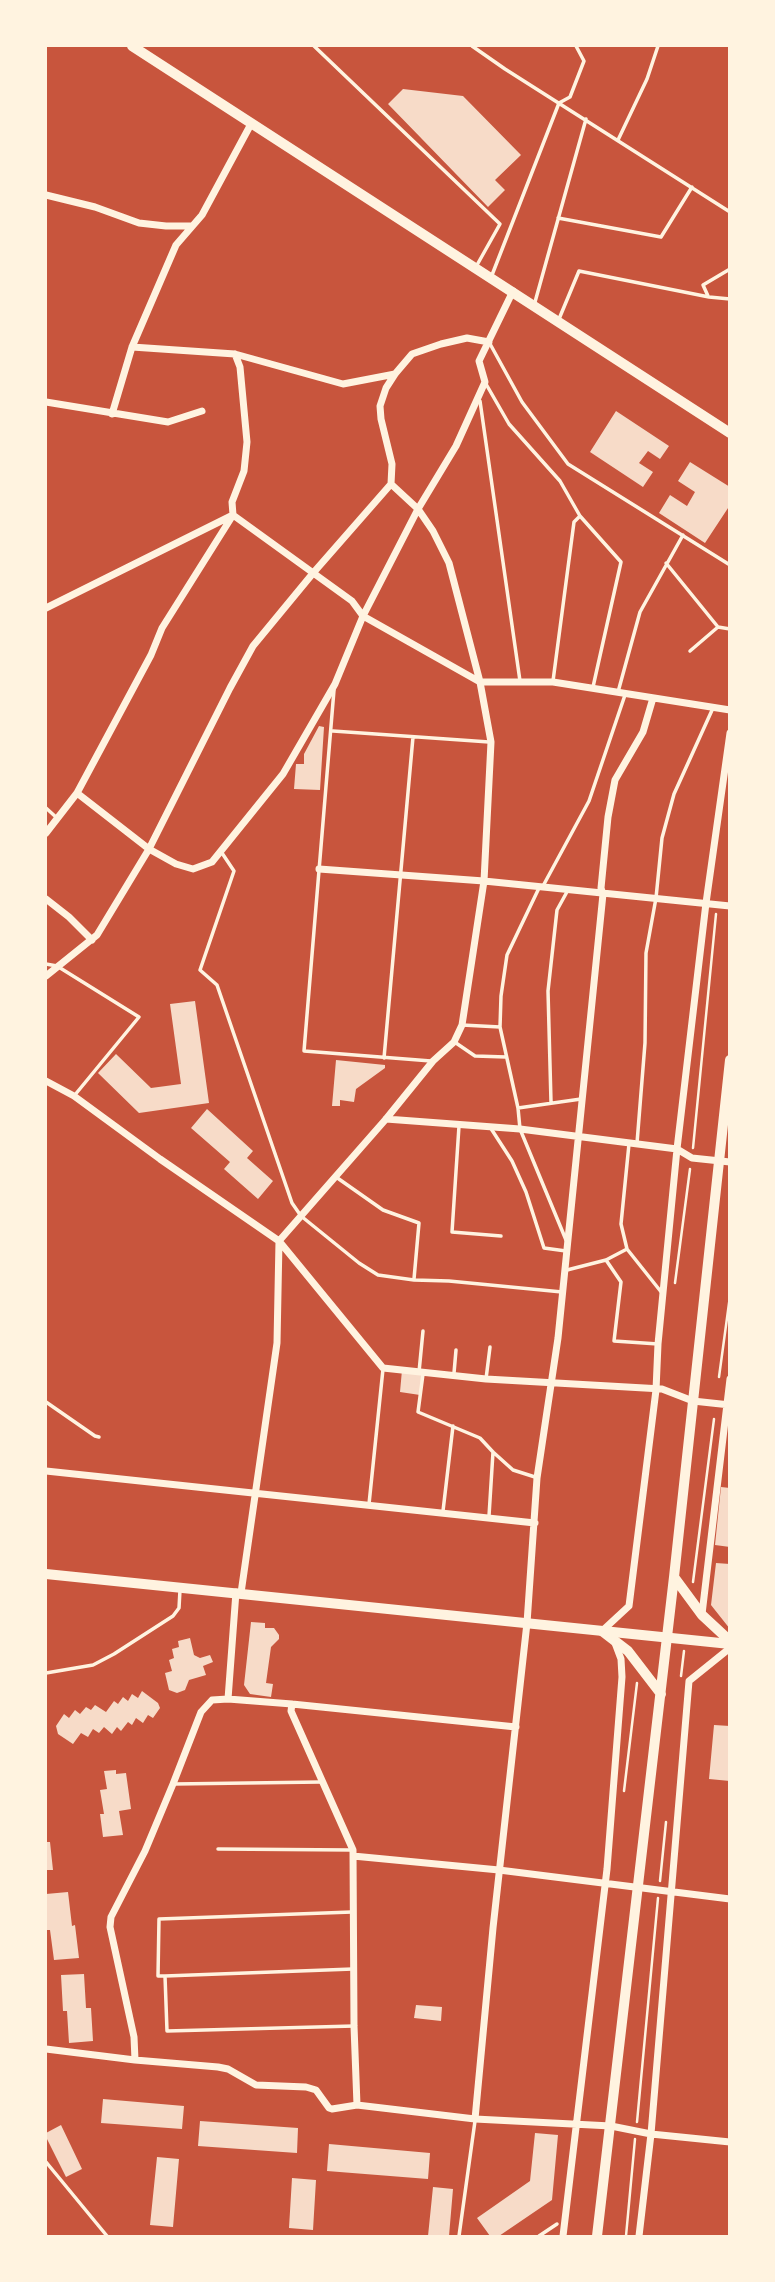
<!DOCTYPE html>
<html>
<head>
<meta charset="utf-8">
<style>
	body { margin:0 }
	#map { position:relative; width:775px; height:2282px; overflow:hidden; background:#c8553d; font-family:Overpass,sans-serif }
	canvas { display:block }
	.frame { position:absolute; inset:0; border:47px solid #fff3e0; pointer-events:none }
</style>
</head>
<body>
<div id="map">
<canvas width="775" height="2282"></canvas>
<div class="frame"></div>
</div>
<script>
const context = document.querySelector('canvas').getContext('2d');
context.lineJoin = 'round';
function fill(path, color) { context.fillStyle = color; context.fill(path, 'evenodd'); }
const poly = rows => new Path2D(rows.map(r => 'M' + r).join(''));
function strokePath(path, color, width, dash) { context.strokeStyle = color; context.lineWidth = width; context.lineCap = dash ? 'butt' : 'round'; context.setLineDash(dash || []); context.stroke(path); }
const building = poly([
	[403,89,463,96,521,155,495,180,505,190,488,207,388,104],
	[616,411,669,446,660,459,648,451,639,463,653,472,643,487,590,452],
	[690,462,730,487,730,505,705,543,659,513,670,495,687,506,695,492,678,481],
	[319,726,324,727,320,790,294,789,296,764,304,764,304,754],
	[195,1001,209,1103,139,1113,98,1073,116,1054,151,1088,181,1084,170,1004],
	[336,1060,385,1065,385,1068,356,1089,354,1102,340,1100,340,1106,332,1106],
	[207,1109,253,1151,247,1158,273,1181,258,1199,224,1169,230,1162,191,1128],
	[402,1370,424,1372,420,1395,400,1392],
	[721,1487,730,1488,730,1547,715,1545],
	[716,1563,730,1564,730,1629,711,1605],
	[251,1622,265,1623,265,1628,274,1628,279,1635,279,1639,271,1647,266,1683,273,1684,271,1697,250,1694,244,1685],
	[190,1638,194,1655,200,1658,210,1655,213,1662,203,1666,206,1675,189,1680,185,1690,177,1693,169,1690,165,1673,172,1671,169,1660,174,1658,172,1649,179,1647,178,1641],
	[142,1691,158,1703,160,1708,153,1718,148,1715,143,1723,136,1718,132,1725,128,1722,121,1731,117,1727,112,1734,104,1727,99,1733,93,1729,88,1737,81,1733,73,1744,58,1734,56,1726,64,1714,69,1718,75,1710,80,1714,86,1707,91,1710,95,1705,106,1712,114,1701,118,1704,123,1697,128,1701,132,1694,138,1698],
	[714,1725,730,1726,730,1781,709,1779],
	[116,1770,116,1774,126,1773,131,1809,119,1811,123,1835,103,1837,100,1814,104,1814,100,1790,107,1789,104,1771],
	[46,1842,50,1842,53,1870,46,1870],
	[68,1892,72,1926,75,1925,79,1958,54,1960,50,1930,47,1930,46,1894],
	[84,1974,86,2008,91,2008,93,2041,69,2043,67,2011,63,2011,61,1975],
	[416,2005,442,2007,441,2021,414,2018],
	[103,2099,184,2106,182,2129,101,2123],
	[200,2121,298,2128,297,2153,198,2146],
	[61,2125,82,2169,66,2177,46,2137,46,2133],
	[535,2133,558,2135,552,2200,499,2236,490,2236,477,2218,530,2181],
	[329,2144,430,2153,428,2179,327,2171],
	[157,2157,179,2159,173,2227,150,2225],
	[292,2178,316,2180,313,2230,289,2228],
	[433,2187,453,2189,449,2236,428,2236]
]);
const path = poly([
	[693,1148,716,914],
	[675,1283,690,1169],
	[719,1377,730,1296],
	[693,1582,714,1419],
	[681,1676,684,1651],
	[624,1791,637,1683],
	[660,1881,666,1822],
	[637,2122,658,1898],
	[626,2236,635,2139]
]);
const service = poly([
	[314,46,500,224,477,265],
	[472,46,505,69,730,212],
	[618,140,647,79,658,46],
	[558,218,661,237,692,187],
	[492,275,559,103,570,97,584,61,576,46],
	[708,296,703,285,730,269],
	[535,302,586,119],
	[559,319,579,271,709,297,730,299],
	[489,342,522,402,568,464,730,565],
	[486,384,509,424,560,481,580,516,574,522,553,681],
	[480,401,520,681],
	[580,516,621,562,593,687],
	[666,563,718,627,730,629],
	[690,651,718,627],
	[334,690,304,1051,431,1061],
	[618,692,640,612,683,535],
	[333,731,489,742],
	[46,808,57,818],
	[222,853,234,871,200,970,217,985,292,1203,301,1216,359,1263,378,1275,414,1280,449,1281,562,1292],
	[46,964,57,966,139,1017,74,1096],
	[462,1025,500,1027],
	[456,1043,475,1056,506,1057],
	[384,1058,413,737],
	[551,1102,548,991,557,910,568,890],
	[518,1108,581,1099],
	[459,1126,452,1232,501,1236],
	[490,1127,512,1161,526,1192,544,1248,566,1251],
	[637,1143,645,1043,646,953,656,898,662,838,674,794,713,708],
	[629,1144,621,1224,627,1249,662,1293],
	[336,1177,383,1210,419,1223,414,1279],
	[566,1240,520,1129,518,1108,500,1027,501,996,507,955,539,888,543,886,589,801,625,695],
	[606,1260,621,1282,614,1341,658,1344],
	[567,1270,606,1260,627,1249],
	[419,1372,423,1331],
	[454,1373,456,1350],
	[423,1374,418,1412,480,1438,493,1452,513,1470,535,1477],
	[486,1379,490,1347],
	[46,1402,95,1436,99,1437],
	[369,1504,383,1369],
	[443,1511,453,1426],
	[489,1516,493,1452],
	[46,1673,93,1665,114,1654,173,1616,179,1608,180,1590],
	[174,1784,321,1782],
	[218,1849,351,1850],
	[353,1969,165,1976,167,2031,354,2026],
	[165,1976,158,1976,159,1919,352,1912],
	[46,2162,107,2236],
	[459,2236,475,2121],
	[539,2236,557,2224]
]);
const minor = poly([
	[46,195,95,207,139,223,166,226,192,226],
	[132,347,235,354,343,384,395,374],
	[46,402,168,422,202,411],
	[112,414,132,347,176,245,202,215,251,124],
	[46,608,233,515,352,601,363,616,480,682,553,682,730,710],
	[77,793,149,849,176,864,193,869,212,862,283,774,335,684,363,616,418,509,456,446,485,382,479,361,513,291],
	[46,833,77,793,151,655,162,628,233,515,232,502,244,471,247,442,240,367,235,354],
	[319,869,484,881,730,906],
	[46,899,69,917,92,940],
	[46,976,97,935,149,849,230,688,253,646,314,572,391,484,392,464,381,419,380,406,386,388,395,374,412,354,441,344,467,338,489,342],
	[46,1081,74,1096,160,1159,279,1241,383,1368,486,1379,662,1389,693,1401,730,1405],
	[386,1119,520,1129,677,1149,692,1158,730,1162],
	[46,1471,535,1523],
	[241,1593,277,1343,279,1241,386,1119,433,1061,454,1042,462,1025,484,881,491,742,480,682,449,563,433,531,418,509,391,484],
	[702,1614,730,1379],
	[602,1631,629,1606,656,1390,658,1344,677,1149,706,903,730,733],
	[228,1699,292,1704,516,1727],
	[292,1704,291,1711,353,1850,354,2026,357,2105],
	[353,1856,499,1870,730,1899],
	[46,2049,135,2060,218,2067,228,2069,256,2085,306,2087,316,2090,329,2108,332,2109,357,2105,475,2119,611,2126,651,2134,730,2142],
	[135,2060,134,2037,110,1927,111,1917,145,1851,173,1784,201,1712,212,1700,228,1699,236,1592],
	[475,2119,493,1928,527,1623,537,1478,558,1338,603,894,601,888,608,817,615,780,643,732,653,698],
	[563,2236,607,1869,622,1677,621,1659,615,1643],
	[639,2236,651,2134,689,1681,730,1648]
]);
const secondary = poly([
	[46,1574,730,1644]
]);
const primary = poly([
	[132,46,730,433],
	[674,1577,702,1615,730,1641],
	[602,1631,628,1651,661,1694],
	[597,2236,674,1577,730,1060]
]);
fill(building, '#f7dbc8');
strokePath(path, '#fff3e0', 2.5);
strokePath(service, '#fff3e0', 3.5);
strokePath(minor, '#fff3e0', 7);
strokePath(secondary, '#fff3e0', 10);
strokePath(primary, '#fff3e0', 10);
</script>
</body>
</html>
